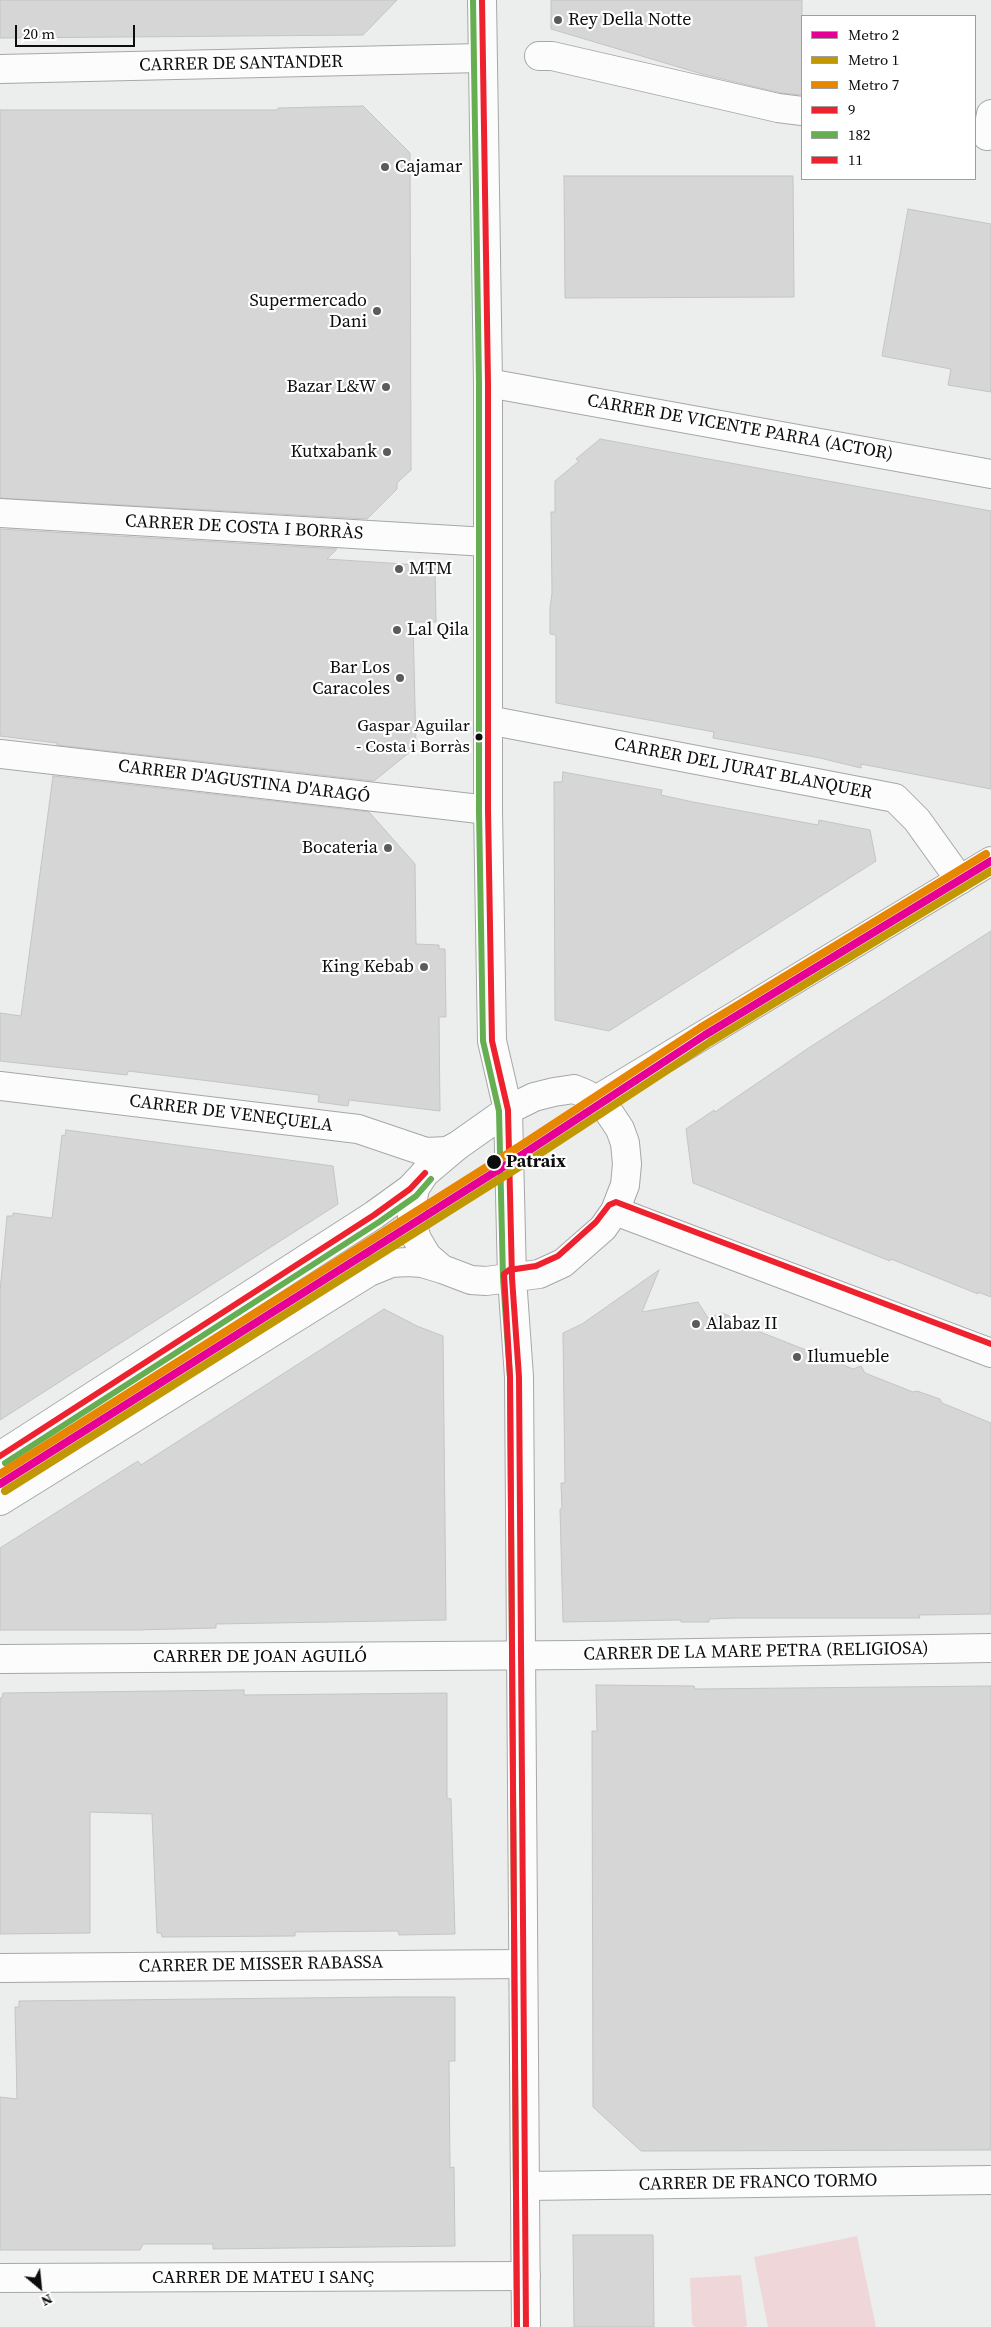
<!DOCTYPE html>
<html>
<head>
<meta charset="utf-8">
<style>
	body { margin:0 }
	#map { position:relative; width:991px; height:2327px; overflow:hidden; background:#eceeed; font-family:"Source Serif 4",serif }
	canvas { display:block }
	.legend { position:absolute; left:801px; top:15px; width:175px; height:165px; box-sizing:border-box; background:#fff; border:1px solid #9e9e9e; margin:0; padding:6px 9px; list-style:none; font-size:15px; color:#0c0d0c }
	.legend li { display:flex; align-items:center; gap:10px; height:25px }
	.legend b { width:25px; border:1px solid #9e9e9e }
	.north { position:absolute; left:15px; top:2262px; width:50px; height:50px; -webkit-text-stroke:4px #fff; paint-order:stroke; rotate:152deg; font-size:14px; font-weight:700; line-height:20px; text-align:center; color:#0c0d0c }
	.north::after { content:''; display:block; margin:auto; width:18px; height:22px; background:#0c0d0c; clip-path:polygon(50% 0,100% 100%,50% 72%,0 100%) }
	.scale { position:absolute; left:15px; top:25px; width:120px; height:22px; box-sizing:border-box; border:2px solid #0c0d0c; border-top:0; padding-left:6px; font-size:15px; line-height:18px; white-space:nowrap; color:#0c0d0c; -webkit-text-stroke:4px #fff; paint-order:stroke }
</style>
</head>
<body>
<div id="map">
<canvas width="991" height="2327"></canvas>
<ul class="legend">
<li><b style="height:6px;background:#e70095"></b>Metro 2</li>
<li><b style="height:6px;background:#c19803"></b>Metro 1</li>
<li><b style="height:6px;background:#e68601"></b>Metro 7</li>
<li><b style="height:6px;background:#ed222e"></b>9</li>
<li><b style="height:6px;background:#66ae52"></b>182</li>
<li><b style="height:6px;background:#ed222e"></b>11</li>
</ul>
<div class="north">N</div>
<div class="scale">20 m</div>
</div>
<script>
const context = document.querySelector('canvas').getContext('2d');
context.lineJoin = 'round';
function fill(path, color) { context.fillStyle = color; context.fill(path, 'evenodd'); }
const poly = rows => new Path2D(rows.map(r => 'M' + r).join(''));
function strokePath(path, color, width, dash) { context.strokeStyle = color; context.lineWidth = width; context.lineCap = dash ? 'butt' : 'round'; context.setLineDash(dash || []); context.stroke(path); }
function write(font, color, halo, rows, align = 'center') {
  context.font = font + ' "Source Serif 4",serif'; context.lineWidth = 4.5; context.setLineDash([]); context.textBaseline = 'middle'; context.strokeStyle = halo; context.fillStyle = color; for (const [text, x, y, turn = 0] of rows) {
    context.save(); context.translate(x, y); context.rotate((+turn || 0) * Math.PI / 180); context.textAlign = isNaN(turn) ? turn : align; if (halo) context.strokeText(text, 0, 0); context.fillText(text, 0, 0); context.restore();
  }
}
const green = poly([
	[857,2236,876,2327,768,2327,754,2257],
	[741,2275,747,2325,745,2327,695,2327,692,2324,690,2278]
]);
const building = poly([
	[0,0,397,0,363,35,0,38,0,0],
	[551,0,802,0,802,95,781,93,702,74,551,29,551,0],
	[363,106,410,153,411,470,397,483,397,489,367,519,0,498,0,110,278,110,278,108,363,106],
	[564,176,793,176,794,297,565,298,564,176],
	[908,209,991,224,991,392,948,385,951,369,882,356,908,209],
	[600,439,991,511,991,789,861,764,861,768,820,758,713,738,714,732,556,703,556,635,550,634,550,608,552,593,551,512,555,512,555,481,579,461,576,459,600,439],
	[0,529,337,549,327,559,435,566,436,622,413,622,416,747,374,781,57,745,57,743,0,736,0,529],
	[563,772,662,790,661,795,693,802,818,825,819,820,870,830,876,861,609,1031,555,1020,554,782,562,782,563,772],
	[53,776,369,812,415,864,416,944,439,945,439,949,445,949,446,1017,439,1017,440,1111,349,1100,348,1106,318,1102,319,1095,226,1083,128,1071,127,1075,0,1061,0,1013,21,1016,53,776],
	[991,931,991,1297,978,1292,978,1294,891,1259,890,1261,693,1183,686,1129,714,1110,715,1112,810,1047,991,931],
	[66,1130,333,1166,338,1204,0,1420,0,1291,7,1216,13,1216,13,1213,52,1218,62,1135,65,1136,66,1130],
	[659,1270,642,1312,698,1302,708,1318,722,1313,744,1322,745,1326,806,1350,820,1349,831,1360,853,1369,861,1366,865,1373,913,1392,917,1391,940,1399,942,1403,991,1423,991,1614,919,1615,920,1618,735,1618,709,1619,709,1622,681,1622,681,1620,563,1622,560,1509,562,1509,561,1483,565,1483,563,1333,582,1324,659,1270],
	[384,1309,417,1326,443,1336,446,1620,216,1624,216,1628,136,1630,0,1630,0,1548,138,1461,141,1465,384,1309],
	[596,1685,694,1686,695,1689,991,1686,991,2150,641,2151,593,2107,592,1731,597,1731,596,1685],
	[244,1690,244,1695,447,1693,447,1798,451,1799,455,1934,399,1935,398,1931,295,1932,295,1936,162,1937,161,1933,157,1933,152,1814,90,1812,90,1933,0,1934,0,1698,2,1698,3,1693,244,1690],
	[392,1997,455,1997,455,2061,449,2061,450,2168,454,2167,455,2246,213,2249,213,2244,143,2244,140,2250,0,2250,0,2097,17,2099,15,2007,19,2007,19,2001,392,1997],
	[573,2235,653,2235,654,2327,574,2327,573,2235]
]);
const pedestrian = poly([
	[539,56,552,56,778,108,802,111],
	[987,136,991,114]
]);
const minor = poly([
	[0,69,482,58],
	[488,383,991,474],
	[0,513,487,542],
	[488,720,895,798,917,820,960,880],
	[0,754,488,810],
	[0,1086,358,1129,426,1152,447,1151,457,1146],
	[0,1659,579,1655,991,1648],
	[0,1968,523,1964],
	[526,2186,991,2180],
	[0,2278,526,2276]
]);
const tertiary = poly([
	[596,1100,991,861],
	[615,1211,991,1353],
	[0,1456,374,1215,410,1189,425,1173],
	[0,1501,369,1272,391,1263,408,1262,422,1263,442,1269]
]);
const secondary = poly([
	[482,0,488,383,488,810,492,1041,508,1110,512,1278,519,1377,526,2327],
	[574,1089,586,1094,606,1108,620,1129,625,1143,627,1164,625,1185,615,1211,603,1228,563,1263,539,1274,486,1281,471,1280,442,1269,427,1256,417,1239,412,1224,412,1204,415,1188,425,1173,457,1146,508,1110,534,1097,554,1092,574,1089]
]);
const bus1 = poly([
	[482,0,488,383,488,810,492,1041,508,1110,512,1278,519,1377,526,2327],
	[0,1456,374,1215,410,1189,425,1173]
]);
const bus2 = poly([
	[473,0,479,383,479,810,483,1041,499,1111,503,1278,510,1377,517,2327],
	[5,1463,379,1222,416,1196,431,1179]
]);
const bus3 = poly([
	[517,2327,510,1377,504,1274,509,1270,536,1266,558,1256,596,1222,609,1205,616,1202,991,1344]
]);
const metro1 = poly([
	[0,1484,525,1153,705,1035,991,861]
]);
const metro2 = poly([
	[5,1491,530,1160,710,1042,991,871]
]);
const metro3 = poly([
	[0,1474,520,1146,700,1028,986,854]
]);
const markers = [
	[558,20,5,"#5a5c5b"],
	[385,167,5,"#5a5c5b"],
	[377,311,5,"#5a5c5b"],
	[386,387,5,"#5a5c5b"],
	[387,452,5,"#5a5c5b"],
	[399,569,5,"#5a5c5b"],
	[397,630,5,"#5a5c5b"],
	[400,678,5,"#5a5c5b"],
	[479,737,4.5,"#0c0d0c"],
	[388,848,5,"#5a5c5b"],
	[424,967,5,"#5a5c5b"],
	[494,1162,8,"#0c0d0c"],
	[696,1324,5,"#5a5c5b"],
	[797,1357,5,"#5a5c5b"]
];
const busNames = [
	["Gaspar Aguilar",470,727],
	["- Costa i Borràs",470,748]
];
const poiNames = [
	["Rey Della Notte",568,20],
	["Cajamar",395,167],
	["Supermercado",367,301,"right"],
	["Dani",367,322,"right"],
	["Bazar L&W",376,387,"right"],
	["Kutxabank",377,452,"right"],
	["MTM",409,569],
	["Lal Qila",407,630],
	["Bar Los",390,668,"right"],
	["Caracoles",390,689,"right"],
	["Bocateria",378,848,"right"],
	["King Kebab",414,967,"right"],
	["Alabaz II",706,1324],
	["Ilumueble",807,1357]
];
const streetNames = [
	["CARRER DE SANTANDER",241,64,-1],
	["CARRER DE VICENTE PARRA (ACTOR)",740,428,10],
	["CARRER DE COSTA I BORRÀS",244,528,3],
	["CARRER DEL JURAT BLANQUER",743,769,11],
	["CARRER D'AGUSTINA D'ARAGÓ",244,782,7],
	["CARRER DE VENEÇUELA",231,1114,7],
	["CARRER DE LA MARE PETRA (RELIGIOSA)",756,1652,-1],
	["CARRER DE JOAN AGUILÓ",260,1657],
	["CARRER DE MISSER RABASSA",261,1965,-1],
	["CARRER DE FRANCO TORMO",758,2183,-1],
	["CARRER DE MATEU I SANÇ",263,2278]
];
const stopNames = [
	["Patraix",506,1162]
];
fill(green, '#efd7d9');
fill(building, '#d5d6d5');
strokePath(building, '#c3c5c4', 1);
strokePath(pedestrian, '#a6a7a6', 30);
strokePath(minor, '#a6a7a6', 30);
strokePath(tertiary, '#a6a7a6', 30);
strokePath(secondary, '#a6a7a6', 30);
strokePath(pedestrian, '#fcfcfc', 28);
strokePath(minor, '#fcfcfc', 28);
strokePath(tertiary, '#fcfcfc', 28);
strokePath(secondary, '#fcfcfc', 28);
strokePath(bus1, '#ed222e', 6);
strokePath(bus2, '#66ae52', 6);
strokePath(bus3, '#ed222e', 6);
strokePath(metro1, '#e70095', 8);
strokePath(metro2, '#c19803', 8);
strokePath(metro3, '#e68601', 8);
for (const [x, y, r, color] of markers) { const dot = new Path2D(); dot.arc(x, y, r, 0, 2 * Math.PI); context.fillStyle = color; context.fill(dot); strokePath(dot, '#fff', 2); }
write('17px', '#0c0d0c', '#fff', busNames, 'right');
write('18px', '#0c0d0c', '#fff', poiNames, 'left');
write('18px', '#0c0d0c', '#fff', streetNames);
write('bold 18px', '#0c0d0c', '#fff', stopNames, 'left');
</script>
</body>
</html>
